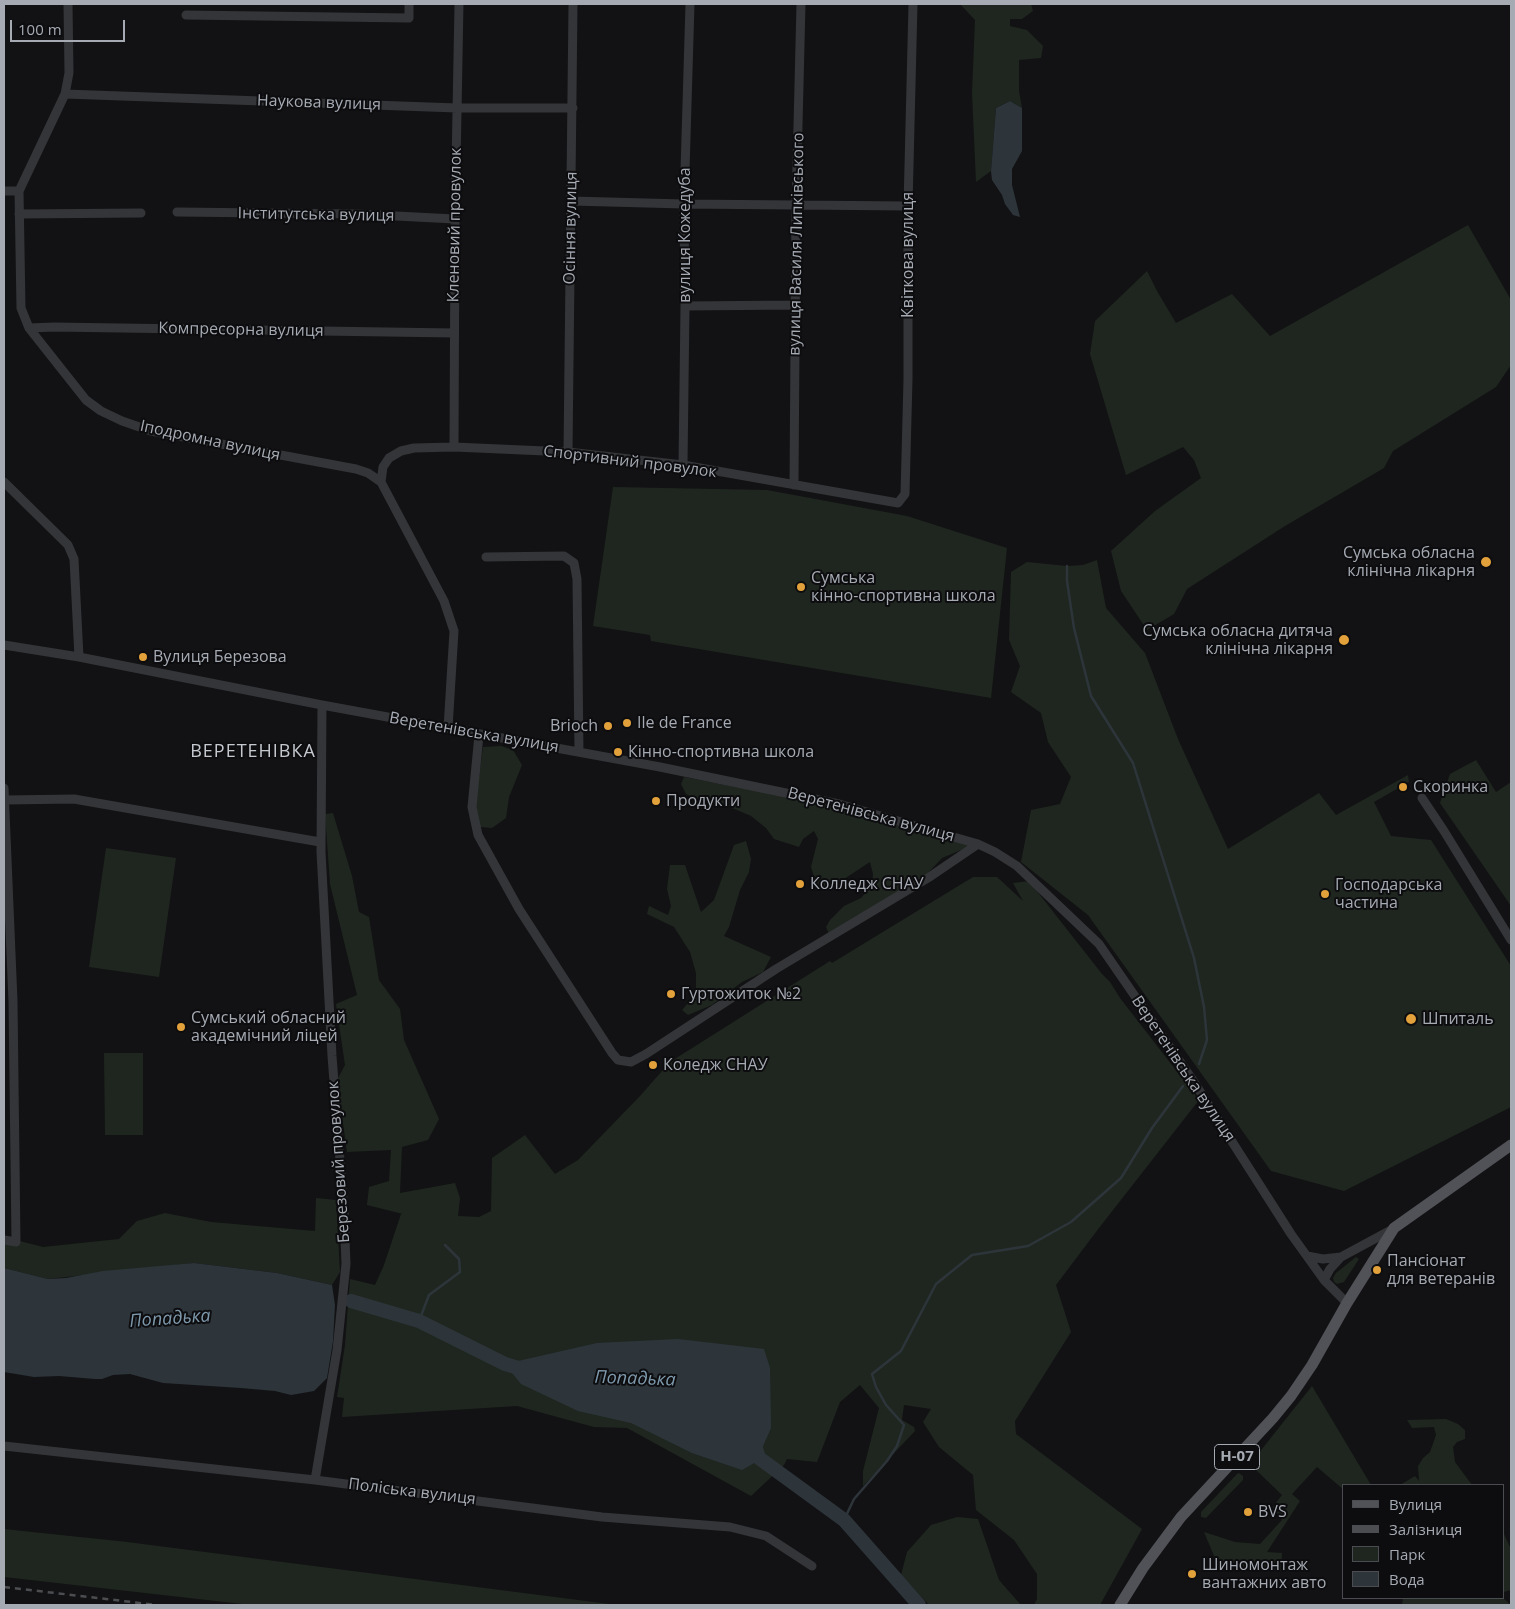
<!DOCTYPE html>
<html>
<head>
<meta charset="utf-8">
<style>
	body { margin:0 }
	#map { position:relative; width:1515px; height:1609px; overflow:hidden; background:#121214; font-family:"Open Sans",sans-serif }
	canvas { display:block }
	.frame { position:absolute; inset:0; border:5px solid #a5aab3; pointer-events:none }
	.legend { position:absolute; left:1342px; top:1484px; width:162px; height:115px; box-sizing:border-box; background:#0d0d0f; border:1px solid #4a4c51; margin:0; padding:6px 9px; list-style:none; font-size:15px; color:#a5aab3 }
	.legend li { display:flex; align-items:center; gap:10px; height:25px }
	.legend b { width:25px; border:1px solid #4a4c51 }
	.scale { position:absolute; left:10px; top:20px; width:115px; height:22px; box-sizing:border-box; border:2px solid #a5aab3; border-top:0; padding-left:6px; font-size:15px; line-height:18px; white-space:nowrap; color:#a5aab3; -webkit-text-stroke:4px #0d0d0f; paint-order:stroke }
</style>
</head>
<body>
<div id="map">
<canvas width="1515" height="1609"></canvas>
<div class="frame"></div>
<ul class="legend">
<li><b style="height:6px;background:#505257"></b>Вулиця</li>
<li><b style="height:6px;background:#4b4d51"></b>Залізниця</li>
<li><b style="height:14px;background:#1f261f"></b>Парк</li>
<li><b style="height:14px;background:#2d353b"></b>Вода</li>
</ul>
<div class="scale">100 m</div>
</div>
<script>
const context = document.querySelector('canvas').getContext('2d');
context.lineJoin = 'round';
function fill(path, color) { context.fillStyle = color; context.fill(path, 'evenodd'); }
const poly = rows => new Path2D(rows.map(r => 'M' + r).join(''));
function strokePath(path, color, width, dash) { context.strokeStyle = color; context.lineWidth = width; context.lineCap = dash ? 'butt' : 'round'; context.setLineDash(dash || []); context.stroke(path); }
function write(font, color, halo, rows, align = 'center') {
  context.font = font + ' "Open Sans",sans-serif'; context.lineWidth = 4; context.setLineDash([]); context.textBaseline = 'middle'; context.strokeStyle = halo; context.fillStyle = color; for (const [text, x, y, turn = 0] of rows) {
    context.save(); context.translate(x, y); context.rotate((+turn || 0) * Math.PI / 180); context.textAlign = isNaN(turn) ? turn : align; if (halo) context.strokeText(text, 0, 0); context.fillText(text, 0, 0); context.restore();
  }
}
const green = poly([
	[960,4,1031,4,1033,11,1022,19,1010,19,1010,26,1027,30,1043,46,1041,58,1019,60,1019,91,1022,108,1010,101,996,108,991,171,976,182,972,93,975,20],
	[1468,225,1511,300,1511,365,1496,387,1393,451,1384,468,1285,526,1187,589,1174,614,1147,630,1121,591,1111,551,1155,511,1201,478,1194,460,1183,447,1126,475,1090,354,1095,321,1147,271,1157,291,1176,323,1232,294,1270,336],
	[613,487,767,490,907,516,1007,548,991,698,651,641,650,635,593,626],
	[1097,560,1106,608,1145,653,1178,739,1228,849,1319,793,1336,815,1408,775,1409,782,1374,802,1391,836,1431,840,1511,966,1511,1107,1344,1191,1271,1171,1088,915,1021,862,1031,810,1060,804,1071,777,1048,742,1041,713,1011,692,1020,666,1009,640,1011,572,1027,562,1067,566,1083,565],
	[501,746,513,750,522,765,509,797,506,818,492,828,480,827,475,807,483,747],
	[1476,760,1496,792,1511,782,1511,906,1440,803,1450,774],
	[684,777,861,811,973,845,942,858,925,876,829,934,826,927,830,920,844,906,861,898,872,886,873,874,870,862,838,883,820,889,815,880,811,867,818,839,814,831,803,839,799,847,774,839,766,828,751,816,716,801,698,800,686,794,681,784],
	[333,813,352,876,359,912,369,917,379,980,400,1009,404,1040,439,1119,428,1140,402,1147,400,1193,455,1183,460,1198,458,1216,479,1217,491,1211,492,1158,525,1135,555,1174,578,1160,640,1096,670,1062,830,961,832,963,973,877,997,877,1023,901,1013,883,1029,881,1102,974,1110,982,1120,998,1199,1100,1099,1228,1056,1285,1071,1332,1015,1421,1016,1434,1142,1529,1100,1605,1034,1605,1037,1599,1037,1574,1014,1540,976,1510,973,1475,939,1447,923,1422,931,1409,904,1405,902,1420,914,1427,915,1431,863,1486,863,1471,879,1408,860,1385,840,1402,817,1462,787,1459,784,1465,751,1496,627,1428,594,1427,517,1406,342,1417,344,1398,337,1397,345,1345,350,1279,375,1285,384,1265,401,1214,403,1214,367,1205,369,1187,389,1181,391,1150,347,1152,337,1080,345,1065,336,1004,357,995,330,884,325,814],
	[746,841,751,859,749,872,740,890,729,927,724,936,771,957,763,972,742,982,712,1005,688,1015,682,1010,696,994,696,973,690,952,674,927,647,914,649,906,668,915,671,906,667,889,670,865,685,865,701,912,714,900,734,845],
	[106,848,176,858,159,977,89,967],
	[104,1053,143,1053,143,1135,105,1135],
	[316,1198,336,1200,340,1272,332,1285,277,1273,194,1263,48,1279,4,1268,4,1237,43,1247,119,1239,137,1221,165,1213,211,1222,315,1231],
	[1356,1257,1359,1259,1344,1282,1337,1284,1334,1282,1333,1278,1336,1273],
	[1312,1386,1371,1485,1344,1485,1344,1490,1317,1467,1292,1494,1300,1501,1267,1552,1282,1553,1281,1571,1217,1563,1204,1532,1235,1542,1260,1544,1282,1520,1272,1508,1282,1495,1256,1470,1254,1459],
	[1446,1419,1458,1424,1465,1430,1465,1439,1457,1442,1453,1447,1455,1462,1472,1485,1400,1485,1415,1476,1419,1481,1418,1466,1423,1458,1430,1452,1436,1435,1434,1427,1412,1428,1407,1420],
	[1239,1473,1243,1476,1243,1480,1206,1518,1201,1517,1201,1512,1237,1474],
	[957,1517,978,1519,999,1580,1021,1605,929,1605,901,1575,907,1552,931,1525],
	[4,1529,127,1542,617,1605,251,1605,4,1577],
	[1504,1534,1511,1549,1511,1590,1504,1592],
	[1403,1598,1503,1598,1511,1605,1402,1605]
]);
const water = poly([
	[1010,101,1022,108,1022,151,1012,169,1012,185,1020,217,1013,215,1005,204,1002,195,992,180,991,171,996,108],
	[194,1263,277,1273,332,1285,335,1305,333,1341,327,1378,314,1391,291,1395,275,1391,241,1388,163,1383,130,1374,113,1375,102,1379,95,1379,59,1376,34,1377,4,1372,4,1268,48,1279,66,1278,103,1271],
	[678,1339,764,1349,770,1368,771,1428,756,1462,742,1470,692,1453,631,1423,578,1411,521,1384,505,1364,597,1343]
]);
const stream = poly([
	[1067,566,1067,581,1074,628,1091,696,1133,763,1194,958,1204,1007,1207,1040,1199,1064],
	[419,1321,429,1295,460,1272,459,1259,445,1245],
	[844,1520,854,1499,887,1461,897,1446,904,1425,886,1405,876,1387,872,1374,901,1351,936,1284,972,1255,1028,1246,1071,1222,1121,1178,1152,1128,1183,1086]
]);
const river = poly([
	[351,1301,419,1321,505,1364,522,1369],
	[753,1440,759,1458,844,1520,919,1605]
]);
const minor = poly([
	[68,4,69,73,65,94,19,191,21,308,29,328,86,400,101,411,122,421,151,431,356,469,368,473,381,482,444,601,454,631,448,728],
	[186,15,409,18,409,4],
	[65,94,457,108,573,108],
	[4,191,19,191],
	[571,201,684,204,908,206],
	[177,212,357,214,455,219],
	[19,214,141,213],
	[685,306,796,305],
	[29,328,54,327,454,333],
	[454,447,455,219,459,4],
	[568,452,573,4],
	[683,465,685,306,684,204,690,4],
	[4,482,68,545,74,559,79,657],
	[381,482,383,467,389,458,401,451,414,448,454,447,568,452,683,465,898,503,905,494,908,379,908,206,913,4],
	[794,485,796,206,801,4],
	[486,557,564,556,574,563,577,579,579,752],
	[4,645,79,657,322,705,660,767,839,804,978,844,995,852,1017,866,1099,944,1192,1079,1291,1234,1324,1280,1347,1303],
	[479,735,472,807,478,835,519,909,612,1053,618,1060,631,1062,646,1054,776,969,928,878,978,844],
	[4,788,13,1001,16,1242,4,1240],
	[1422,798,1444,831,1511,940],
	[5,800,74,799,320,842],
	[1307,1256,1323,1259,1341,1257],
	[1324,1280,1330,1269,1341,1257,1393,1229],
	[4,1446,315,1480,602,1517,730,1527,766,1536,812,1566],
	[315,1480,337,1350,346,1264,344,1213,332,1056,321,852,322,705]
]);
const major = poly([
	[1120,1605,1143,1568,1181,1517,1273,1418,1291,1396,1312,1365,1347,1303,1394,1228,1511,1145]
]);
const rail = poly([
	[4,1587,157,1605]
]);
const markers = [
	[1486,562,6,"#e2a13b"],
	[801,587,5,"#e2a13b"],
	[1344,640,6,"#e2a13b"],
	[143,657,5,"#e2a13b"],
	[627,723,5,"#e2a13b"],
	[608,726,5,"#e2a13b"],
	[618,752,5,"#e2a13b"],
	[1403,787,5,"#e2a13b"],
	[656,801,5,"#e2a13b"],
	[800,884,5,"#e2a13b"],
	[1325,894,5,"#e2a13b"],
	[671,994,5,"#e2a13b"],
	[1411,1019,6,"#e2a13b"],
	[181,1027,5,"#e2a13b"],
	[653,1065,5,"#e2a13b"],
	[1377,1270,5,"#e2a13b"],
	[1248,1512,5,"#e2a13b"],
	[1192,1574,5,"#e2a13b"]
];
const shields = [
	[1237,1457,45]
];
const shieldNames = [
	["Н-07",1237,1457]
];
const streetNames = [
	["Наукова вулиця",319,103,2],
	["Інститутська вулиця",316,215,1],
	["Кленовий провулок",455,225,-89],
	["Осіння вулиця",571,228,-89],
	["вулиця Кожедуба",685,235,-90],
	["вулиця Василя Липківського",797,244,-89],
	["Квіткова вулиця",908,255,-90],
	["Компресорна вулиця",241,330,1],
	["Іподромна вулиця",210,441,12],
	["Спортивний провулок",630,462,7],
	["Веретенівська вулиця",474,733,10],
	["Веретенівська вулиця",871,815,15],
	["Веретенівська вулиця",1183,1069,56],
	["Березовий провулок",339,1162,-94],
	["Поліська вулиця",412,1492,7]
];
const poiNames = [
	["Сумська обласна",1475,553,"right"],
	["клінічна лікарня",1475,571,"right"],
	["Сумська",811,578],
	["кінно-спортивна школа",811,596],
	["Сумська обласна дитяча",1333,631,"right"],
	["клінічна лікарня",1333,649,"right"],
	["Вулиця Березова",153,657],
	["Ile de France",637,723],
	["Brioch",598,726,"right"],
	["Кінно-спортивна школа",628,752],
	["Скоринка",1413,787],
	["Продукти",666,801],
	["Колледж СНАУ",810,884],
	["Господарська",1335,885],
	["частина",1335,903],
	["Гуртожиток №2",681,994],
	["Сумський обласний",191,1018],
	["академічний ліцей",191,1036],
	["Шпиталь",1422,1019],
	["Коледж СНАУ",663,1065],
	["Пансіонат",1387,1261],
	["для ветеранів",1387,1279],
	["BVS",1258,1512],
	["Шиномонтаж",1202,1565],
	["вантажних авто",1202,1583]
];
const neighbourhoodNames = [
	["ВЕРЕТЕНІВКА",253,752]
];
const waterNames = [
	["Попадька",170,1319,-4],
	["Попадька",635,1379,2]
];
fill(green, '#1f261f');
fill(water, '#2d353b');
strokePath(stream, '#2d353b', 2.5);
strokePath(river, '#2d353b', 14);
strokePath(minor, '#343538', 9);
strokePath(major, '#505257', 11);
strokePath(rail, '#4b4d51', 2.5, [6, 5]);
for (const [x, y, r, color] of markers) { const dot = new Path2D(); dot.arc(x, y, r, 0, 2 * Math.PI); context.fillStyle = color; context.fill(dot); strokePath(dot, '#0d0d0f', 2); }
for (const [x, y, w] of shields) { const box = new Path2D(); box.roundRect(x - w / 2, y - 12.5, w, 25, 4); context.fillStyle = '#0d0d0f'; context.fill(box); strokePath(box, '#a5aab3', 1); }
write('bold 15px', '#a5aab3', null, shieldNames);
write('16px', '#a5aab3', '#0d0d0f', streetNames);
write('16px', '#a5aab3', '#0d0d0f', poiNames, 'left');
context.letterSpacing = '1px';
write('18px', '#c5c9cf', '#0d0d0f', neighbourhoodNames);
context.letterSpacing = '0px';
write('italic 18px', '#7e99ac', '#0d0d0f', waterNames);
</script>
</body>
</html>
